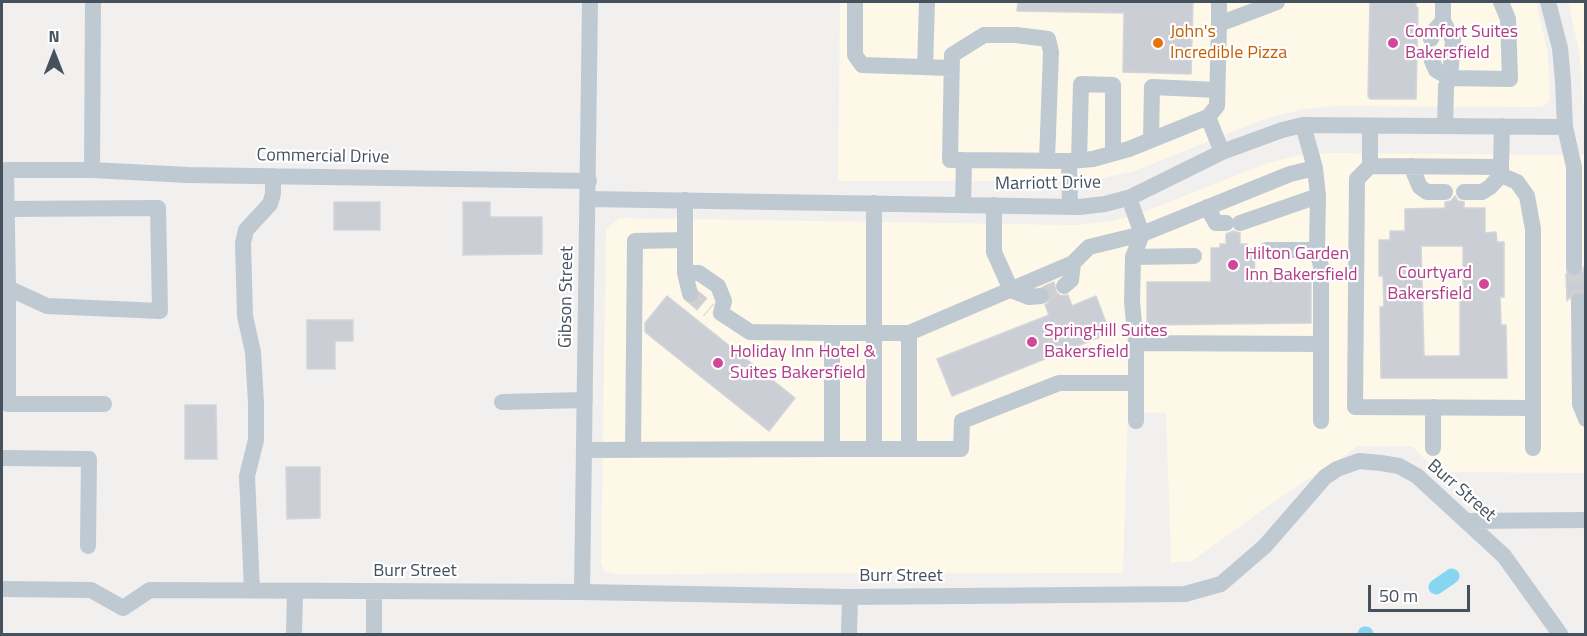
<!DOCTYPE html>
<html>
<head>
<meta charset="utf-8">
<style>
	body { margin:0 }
	#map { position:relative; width:1587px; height:636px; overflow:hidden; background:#f2efef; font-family:"Titillium Web",sans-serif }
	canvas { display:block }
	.frame { position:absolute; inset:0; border:3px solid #46515e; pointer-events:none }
	.north { position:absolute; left:24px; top:24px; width:60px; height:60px; -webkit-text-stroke:4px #fff; paint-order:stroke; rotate:0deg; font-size:16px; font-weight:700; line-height:24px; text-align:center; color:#46515e }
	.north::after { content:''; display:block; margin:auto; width:21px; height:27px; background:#46515e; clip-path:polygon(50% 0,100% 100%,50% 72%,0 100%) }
	.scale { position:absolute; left:1368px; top:585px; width:102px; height:27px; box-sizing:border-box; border:3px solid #46515e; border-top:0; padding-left:8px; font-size:18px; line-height:21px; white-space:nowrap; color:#46515e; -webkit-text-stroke:4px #fff; paint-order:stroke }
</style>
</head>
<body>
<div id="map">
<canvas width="1587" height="636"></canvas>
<div class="frame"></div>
<div class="north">N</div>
<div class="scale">50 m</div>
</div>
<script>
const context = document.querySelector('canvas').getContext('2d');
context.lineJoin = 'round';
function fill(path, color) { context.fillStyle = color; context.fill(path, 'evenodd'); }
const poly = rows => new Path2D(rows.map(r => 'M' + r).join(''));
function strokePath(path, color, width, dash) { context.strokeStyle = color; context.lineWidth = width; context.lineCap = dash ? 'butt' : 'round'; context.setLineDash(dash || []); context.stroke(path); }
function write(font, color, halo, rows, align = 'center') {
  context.font = font + ' "Titillium Web",sans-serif'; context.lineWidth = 4.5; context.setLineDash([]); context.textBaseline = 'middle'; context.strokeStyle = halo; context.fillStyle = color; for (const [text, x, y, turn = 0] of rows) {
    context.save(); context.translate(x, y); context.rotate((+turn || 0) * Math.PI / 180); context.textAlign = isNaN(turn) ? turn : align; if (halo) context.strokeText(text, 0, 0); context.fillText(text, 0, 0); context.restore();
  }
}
const commercial = poly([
	[840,2,1536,2,1548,54,1550,99,1542,107,1335,106,1303,109,1264,119,1135,171,1092,181,838,181],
	[1568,2,1585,2,1585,109,1583,105,1580,55],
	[1329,153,1585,155,1585,473,1437,472,1412,446,1359,446,1275,501,1192,561,1171,563,1166,413,1128,412,1123,573,613,574,605,571,601,564,606,230,619,218,1077,225,1111,221,1136,215,1270,162,1304,154]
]);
const canal = poly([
	[1436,587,1452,576],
	[1365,634,1366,634]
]);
const building = poly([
	[1018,2,1193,2,1191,74,1123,72,1124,13,1017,11,1018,2],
	[1370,2,1416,2,1416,7,1418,8,1416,99,1370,99,1368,96,1370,2],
	[1455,196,1458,201,1464,202,1464,208,1485,208,1485,233,1496,232,1497,242,1504,242,1504,297,1500,297,1501,325,1506,325,1507,378,1381,378,1380,307,1384,307,1383,276,1379,276,1379,240,1390,240,1390,231,1405,231,1405,209,1445,208,1445,202,1451,201,1455,196],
	[1421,246,1463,246,1463,295,1460,295,1460,356,1424,356,1421,246],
	[334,202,380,202,380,230,334,230,334,202],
	[463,202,490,202,490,217,542,217,542,254,463,255,463,202],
	[1233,231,1240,233,1240,244,1247,244,1248,249,1254,249,1255,281,1311,281,1311,323,1147,325,1147,282,1211,282,1211,248,1220,248,1220,244,1226,244,1226,234,1233,231],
	[1584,267,1586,293,1579,291,1574,292,1567,301,1566,274,1573,277,1579,276,1583,273,1584,267],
	[1054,282,1056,292,1061,296,1068,295,1072,306,1096,296,1110,333,952,396,937,359,1049,315,1045,305,1050,301,1051,295,1045,286,1054,282],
	[667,296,795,398,769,431,645,332,645,323,667,296],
	[307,320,353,320,353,341,335,341,335,369,307,369,307,320],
	[185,405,216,405,217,459,185,459,185,405],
	[286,467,320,467,320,518,287,519,286,467]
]);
const minorTunnel = poly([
	[1574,267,1579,301],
	[690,294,709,310],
	[1041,296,1064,286]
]);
const minor = poly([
	[855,2,855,55,862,65,951,68],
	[1443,2,1443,21,1453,40,1450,78,1446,86,1445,126],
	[1548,2,1560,48,1563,81,1565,127,1574,167,1574,267],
	[1219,24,1219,2],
	[1431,39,1434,31,1443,21],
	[1432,61,1436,70,1450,78,1510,79,1508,19,1501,2],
	[925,67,927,2],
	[1303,125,1315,168,1318,196,1317,250,1321,266,1321,421],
	[1370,126,1370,166,1501,167,1502,126],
	[1151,140,1152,87,1217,90],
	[1222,152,1208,117,1217,106,1219,24,1277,2],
	[964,160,1069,161,1070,206],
	[1079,160,1081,84,1113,85,1113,153],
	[1070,161,1093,159,1129,149,1208,117],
	[1370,166,1357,179,1355,407,1533,408],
	[1411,166,1420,187,1427,192,1445,192],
	[92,170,93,2],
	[1501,175,1517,182,1527,196,1533,229,1533,448],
	[1464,192,1482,192,1490,187,1501,175,1501,167],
	[1129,198,1142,234,1290,174,1315,168],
	[588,199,1079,207,1105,204,1131,197,1222,152,1282,130,1303,125,1565,127],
	[874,203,874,449],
	[963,205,964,160,950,160,952,55,984,35,1016,35,1048,39,1051,52,1047,160],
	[994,205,994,252,1011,290,1029,297,1041,296],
	[1207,207,1216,223,1226,223],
	[7,209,158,208,160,311,47,306,8,288,8,404,104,404],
	[1240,223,1318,196],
	[1266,250,1317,250],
	[1133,257,1194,256],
	[685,273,690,294],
	[1064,286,1071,280,1073,263],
	[2,288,8,288,6,170,92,170,188,175,589,181],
	[1579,301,1580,404,1586,419],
	[832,333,909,333,909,449,961,449,962,421,1059,383,1136,383],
	[909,333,1073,263,1089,247,1142,234],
	[1136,343,1321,344],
	[502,402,585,400],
	[1433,407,1433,448],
	[1136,421,1136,343,1132,302,1133,257,1142,234],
	[832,449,909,449],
	[584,450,832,449,832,333,750,332,721,313,724,301,718,286,699,273,685,273,685,200],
	[633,450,635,241,685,240],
	[2,458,89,459,88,546],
	[1467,521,1586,520],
	[2,589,91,590,123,608,150,590,582,592,850,597,1185,594,1221,584,1265,546,1325,477,1337,469,1359,461,1381,463,1399,466,1417,476,1504,556,1560,634],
	[252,590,247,476,256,440,256,403,253,352,245,316,243,243,246,230,270,204,273,194,273,176],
	[374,591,374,634],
	[582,592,590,2],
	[294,634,295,591],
	[849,634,850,597]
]);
const markers = [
	[1158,43,6,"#e8710a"],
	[1393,43,6,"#d1479c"],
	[1233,265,6,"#d1479c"],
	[1484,284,6,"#d1479c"],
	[1032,342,6,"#d1479c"],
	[718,363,6,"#d1479c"]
];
const foodNames = [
	["John's",1170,33],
	["Incredible Pizza",1170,54]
];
const hotelNames = [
	["Comfort Suites",1405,33],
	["Bakersfield",1405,54],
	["Hilton Garden",1245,255],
	["Inn Bakersfield",1245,276],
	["Courtyard",1472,274,"right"],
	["Bakersfield",1472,295,"right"],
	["SpringHill Suites",1044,332],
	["Bakersfield",1044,353],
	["Holiday Inn Hotel &",730,353],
	["Suites Bakersfield",730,374]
];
const streetNames = [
	["Commercial Drive",323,157,1],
	["Marriott Drive",1048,184,-1],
	["Gibson Street",567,297,-89],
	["Burr Street",1461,491,41],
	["Burr Street",415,572],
	["Burr Street",901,577]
];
fill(commercial, '#fdf8e8');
strokePath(canal, '#86d5f1', 15);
fill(building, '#cbced4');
strokePath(building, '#d3d5db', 1.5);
strokePath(minorTunnel, '#d0cfd2', 16, [16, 8]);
strokePath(minor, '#bfc9d2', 16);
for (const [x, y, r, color] of markers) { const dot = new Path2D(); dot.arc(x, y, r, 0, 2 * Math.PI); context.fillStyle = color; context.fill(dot); strokePath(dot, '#fff', 2); }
write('18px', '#c56008', '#fff', foodNames, 'left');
write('18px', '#b23c85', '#fff', hotelNames, 'left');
write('18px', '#46515e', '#fff', streetNames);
</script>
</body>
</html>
